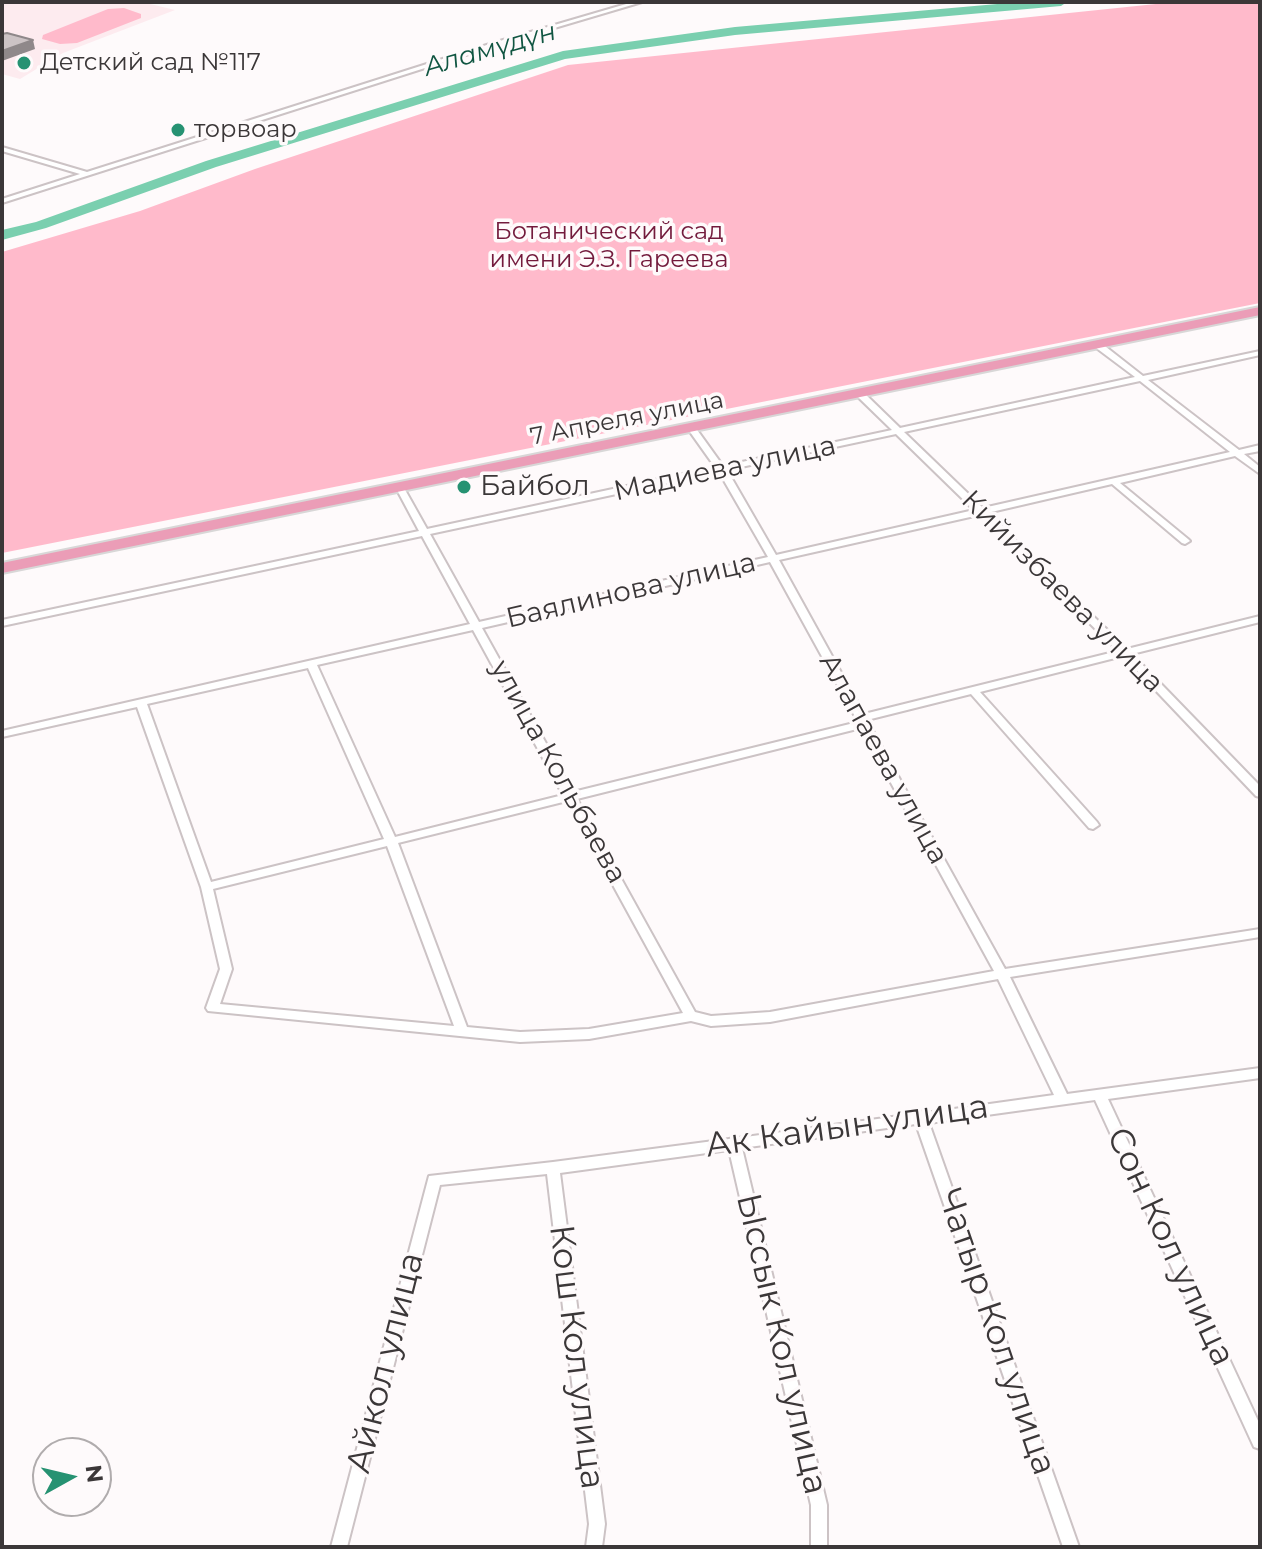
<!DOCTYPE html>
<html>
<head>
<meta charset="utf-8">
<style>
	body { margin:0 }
	#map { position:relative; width:1262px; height:1549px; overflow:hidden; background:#fefafb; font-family:Montserrat,sans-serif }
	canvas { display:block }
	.frame { position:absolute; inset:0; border:4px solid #3b3738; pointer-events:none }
	.north { position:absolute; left:32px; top:1437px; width:80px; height:80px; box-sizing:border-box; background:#fefafb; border:2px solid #b0acad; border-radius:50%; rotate:82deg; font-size:22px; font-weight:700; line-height:32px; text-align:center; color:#3b3738 }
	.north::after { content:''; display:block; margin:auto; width:28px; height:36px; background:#269272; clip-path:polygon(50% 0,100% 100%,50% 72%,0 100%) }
</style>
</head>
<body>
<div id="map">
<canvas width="1262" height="1549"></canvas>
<div class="frame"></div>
<div class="north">N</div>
</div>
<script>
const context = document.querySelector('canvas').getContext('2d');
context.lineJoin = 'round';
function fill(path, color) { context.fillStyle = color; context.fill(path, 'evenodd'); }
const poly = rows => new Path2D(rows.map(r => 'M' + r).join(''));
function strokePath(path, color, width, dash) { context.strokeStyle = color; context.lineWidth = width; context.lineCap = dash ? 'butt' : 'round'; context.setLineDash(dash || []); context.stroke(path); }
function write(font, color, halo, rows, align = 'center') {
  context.font = font + ' Montserrat,sans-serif'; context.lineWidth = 7; context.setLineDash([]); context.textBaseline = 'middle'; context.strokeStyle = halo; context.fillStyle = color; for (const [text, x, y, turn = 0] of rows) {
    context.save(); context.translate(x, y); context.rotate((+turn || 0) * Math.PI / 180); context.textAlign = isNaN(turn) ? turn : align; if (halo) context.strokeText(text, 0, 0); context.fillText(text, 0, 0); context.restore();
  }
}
const built = poly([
	[2,2,142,2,175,10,63,53,20,79,2,74]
]);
const green = poly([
	[1175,2,1260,2,1260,303,2,553,2,252,140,211,255,169,568,65],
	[124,8,141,14,141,18,77,43,60,44,42,39,43,35,108,9]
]);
const river = poly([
	[1020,2,1067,2,1061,6,735,35,565,59,216,167,46,228,2,240,2,230,36,222,206,161,563,51,735,27,1020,2]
]);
const minor = poly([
	[633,2,642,2,497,45,2,203,2,199,80,174,2,151,2,147,87,172,493,43,633,2],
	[1095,343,1101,343,1143,376,1260,351,1260,355,1148,380,1239,450,1260,445,1260,451,1244,454,1260,467,1260,474,1235,456,1120,483,1188,539,1190,541,1185,544,1182,543,1112,484,987,513,1127,649,1260,616,1260,622,1132,654,1260,786,1260,797,1256,796,1123,656,980,692,1097,822,1099,825,1093,829,1089,828,971,694,867,720,1005,969,1260,929,1260,937,1010,977,1067,1094,1260,1068,1260,1078,1108,1099,1260,1425,1260,1449,1254,1447,1095,1100,929,1123,1079,1547,1063,1547,916,1124,742,1148,827,1505,827,1547,811,1547,811,1505,729,1150,560,1173,605,1524,602,1547,586,1547,589,1524,547,1174,440,1185,347,1547,331,1547,429,1176,553,1162,729,1139,734,1137,738,1138,914,1114,920,1111,925,1113,1054,1095,998,979,770,1022,711,1026,691,1021,589,1039,520,1042,208,1011,206,1008,220,969,201,887,137,707,2,737,2,731,470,624,422,536,2,626,2,620,419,531,396,488,400,485,404,488,427,529,715,467,688,429,692,426,695,427,723,466,892,430,857,396,856,394,860,392,863,392,900,428,1135,377,1095,347,1095,343],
	[1140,381,1230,452,983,508,904,432,1140,381],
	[896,434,974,510,776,555,727,470,896,434],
	[719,472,768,557,479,622,430,534,719,472],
	[979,515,1118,651,864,714,779,560,979,515],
	[770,562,858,722,573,792,482,628,770,562],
	[473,630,563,795,395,837,317,665,473,630],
	[308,668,384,839,211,882,147,704,308,668],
	[861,728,994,971,770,1012,711,1016,695,1012,577,799,861,728],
	[567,801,683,1013,589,1029,520,1032,467,1027,398,843,567,801],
	[387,846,454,1026,220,1004,232,969,213,889,387,846]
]);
const primary = poly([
	[1260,307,1260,315,2,573,2,563,1260,307]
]);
const shadedWall = poly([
	[33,40,35,49,2,61,2,51]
]);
const building = poly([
	[7,33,33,40,2,51,2,34,7,33]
]);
const markers = [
	[24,63,8,"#269272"],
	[178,130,8,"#269272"],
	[464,487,8,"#269272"]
];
const farPoinames = [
	["Детский сад №117",40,63],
	["торвоар",194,130]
];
const farParknames = [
	["Ботанический сад",609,232],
	["имени Э.З. Гареева",609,260]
];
const farStreetnames = [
	["7 Апреля улица",627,419,-11]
];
const farWaternames = [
	["Аламүдүн",490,50,-16]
];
const streetNames = [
	["Мадиева улица",725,469,-12],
	["Баялинова улица",631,591,-13],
	["Кийизбаева улица",1062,592,45],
	["Алапаева улица",883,759,61],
	["улица Кольбаева",558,772,61]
];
const poiNames = [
	["Байбол",480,487]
];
const nearStreetnames = [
	["Ак Кайын улица",847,1127,-8],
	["Сон Кол улица",1170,1247,65],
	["Чатыр Кол улица",996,1332,71],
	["Ыссык Кол улица",781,1344,77],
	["Кош Кол улица",576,1357,83],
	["Айкол улица",386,1363,-76]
];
fill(built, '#fdebef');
fill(green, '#ffbacb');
fill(river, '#7acfaf');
strokePath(minor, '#ccc3c5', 4);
strokePath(primary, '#d8d7d7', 4);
fill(minor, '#fff');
fill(primary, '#eb9db7');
fill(shadedWall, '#8f888a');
fill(building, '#ccc3c5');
strokePath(building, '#8f888a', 2);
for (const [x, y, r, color] of markers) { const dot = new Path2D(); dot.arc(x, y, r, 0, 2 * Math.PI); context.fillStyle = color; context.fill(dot); strokePath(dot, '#fefafb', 3); }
write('24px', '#3b3738', '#fefafb', farPoinames, 'left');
write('24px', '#731a3c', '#fefafb', farParknames);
write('24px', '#3b3738', '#fefafb', farStreetnames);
write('italic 26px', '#115642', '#fefafb', farWaternames);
write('28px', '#3b3738', '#fefafb', streetNames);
write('28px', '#3b3738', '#fefafb', poiNames, 'left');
write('34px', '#3b3738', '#fefafb', nearStreetnames);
</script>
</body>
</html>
